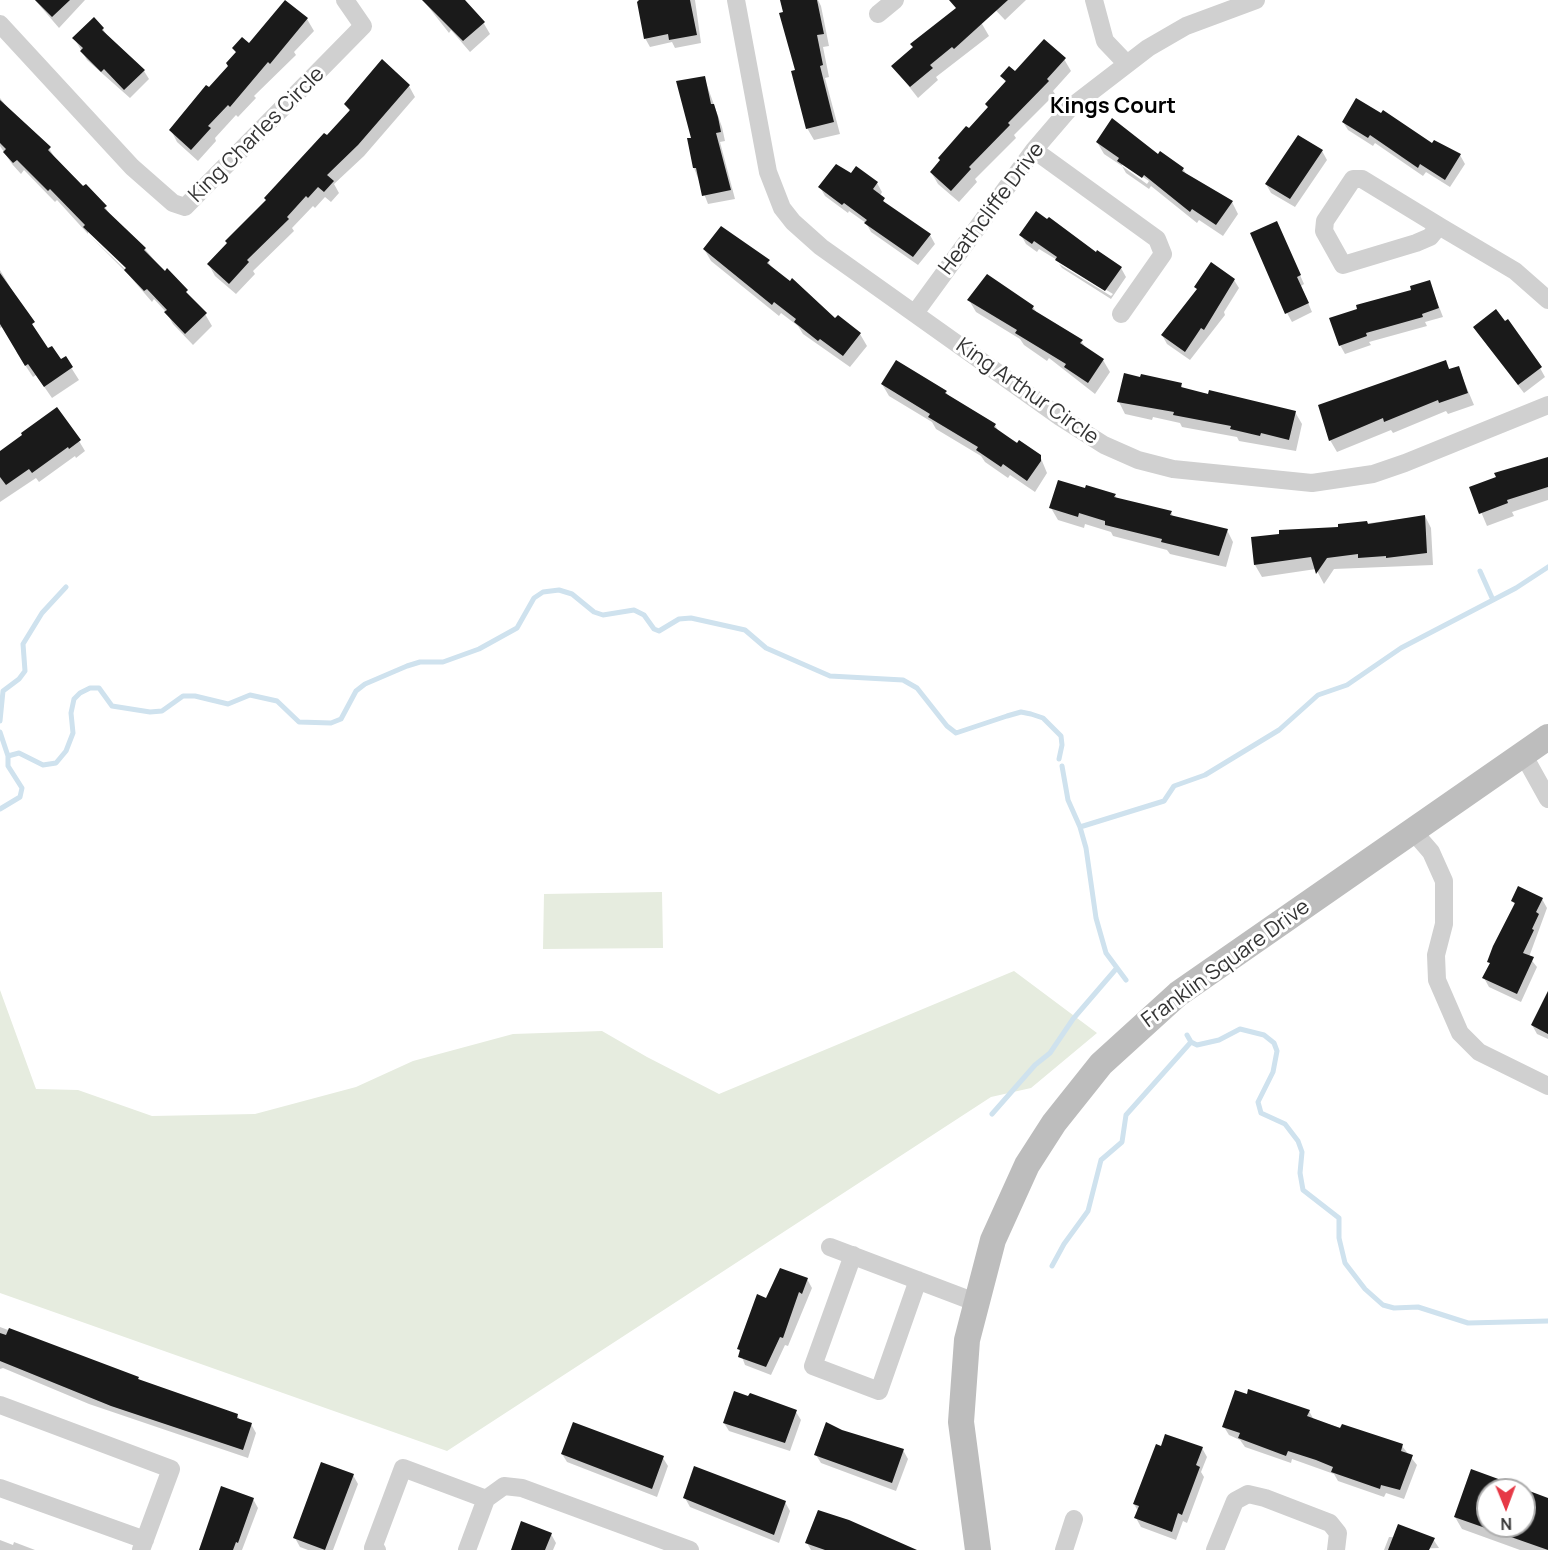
<!DOCTYPE html>
<html>
<head>
<meta charset="utf-8">
<style>
	body { margin:0 }
	#map { position:relative; width:1548px; height:1550px; overflow:hidden; background:#fff; font-family:Manrope,sans-serif }
	canvas { display:block }
	.north { position:absolute; left:1476px; top:1478px; width:60px; height:60px; box-sizing:border-box; background:#fff; border:2px solid #adadad; border-radius:50%; rotate:179deg; font-size:16px; font-weight:700; line-height:24px; text-align:center; color:#333 }
	.north::after { content:''; display:block; margin:auto; width:21px; height:27px; background:#e63946; clip-path:polygon(50% 0,100% 100%,50% 72%,0 100%) }
</style>
</head>
<body>
<div id="map">
<canvas width="1548" height="1550"></canvas>
<div class="north">N</div>
</div>
<script>
const context = document.querySelector('canvas').getContext('2d');
context.lineJoin = 'round';
function fill(path, color) { context.fillStyle = color; context.fill(path, 'evenodd'); }
const poly = rows => new Path2D(rows.map(r => 'M' + r).join(''));
function strokePath(path, color, width, dash) { context.strokeStyle = color; context.lineWidth = width; context.lineCap = dash ? 'butt' : 'round'; context.setLineDash(dash || []); context.stroke(path); }
function write(font, color, halo, rows, align = 'center') {
  context.font = font + ' Manrope,sans-serif'; context.lineWidth = 6; context.setLineDash([]); context.textBaseline = 'middle'; context.strokeStyle = halo; context.fillStyle = color; for (const [text, x, y, turn = 0] of rows) {
    context.save(); context.translate(x, y); context.rotate((+turn || 0) * Math.PI / 180); context.textAlign = isNaN(turn) ? turn : align; if (halo) context.strokeText(text, 0, 0); context.fillText(text, 0, 0); context.restore();
  }
}
const green = poly([
	[662,892,663,948,543,949,544,894],
	[1014,971,1097,1033,1031,1088,991,1097,447,1451,0,1293,0,990,36,1089,78,1090,152,1116,255,1114,356,1087,413,1061,513,1034,602,1031,647,1057,719,1094]
]);
const shadow = poly([
	[35,0,85,0,59,28],
	[423,0,461,0,483,22,490,34,470,52,451,30,449,33],
	[640,0,695,0,701,43,675,48,672,42,650,47,645,38],
	[782,0,818,0,821,6,829,46,823,47,829,77,825,78,840,134,814,140,807,128],
	[986,0,1026,0,1005,20],
	[286,1,307,19,314,31,294,52,296,55,254,96,256,98,238,117,236,115,215,138,216,141,198,161,177,142,171,130,229,67,237,54,233,48,249,46],
	[962,5,982,24,989,36,936,77,938,80,918,98,893,66],
	[103,29,108,37,144,71,149,79,130,98,87,60,74,38],
	[1064,59,1071,71,1053,91,1055,94,1014,135,1016,138,975,179,977,182,959,202,938,184,931,172,989,108,987,105,1006,83,1002,76],
	[704,77,722,127,725,141,720,142,735,199,708,204,694,168,693,139],
	[409,86,415,97,364,156,334,184,339,193,331,202,325,197,315,208,313,206,292,228,294,231,253,271,255,274,236,294,215,276,209,265,350,112,346,105],
	[0,98,15,117,49,148,56,160,105,207,111,216,145,249,165,273,167,270,205,314,212,326,193,345,173,324,166,312,154,299,152,302,127,273,89,235,130,274,132,272,88,231,88,234,57,200,55,202,24,170,21,174,12,164,0,146],
	[1343,122,1460,155,1465,164,1450,187,1426,172,1423,176,1375,143,1373,146,1348,130],
	[1097,142,1158,156,1183,169,1187,175,1232,202,1238,214,1223,236,1199,220,1197,223,1151,186,1149,189,1126,173,1122,166,1104,154],
	[1122,163,1149,181,1147,184,1122,166],
	[1322,151,1327,160,1295,207,1271,193,1266,184],
	[857,168,877,183,882,192,880,196,888,207,930,235,935,244,918,265,871,232,866,223,849,211,848,213,825,196,820,187,852,174],
	[1281,232,1304,284,1301,286,1312,312,1292,322,1287,313],
	[1021,235,1096,255,1121,268,1126,277,1111,299,1062,268,1059,264,1111,296,1113,294,1039,249,1037,252,1026,244],
	[704,249,768,261,773,270,835,320,838,317,860,334,867,346,850,367,803,334,798,326,781,313,779,316,711,261],
	[0,270,48,351,60,362,65,358,79,380,52,398,36,375,33,377,17,353,12,340,2,327,0,328],
	[987,276,1033,307,1037,313,1081,341,1086,348,1103,360,1110,372,1095,394,1049,358,1047,361,1024,345,1020,339,976,312,969,300],
	[1234,280,1239,288,1224,312,1225,315,1190,360,1167,344,1162,335,1198,290,1196,287],
	[1429,281,1443,317,1425,322,1427,326,1369,342,1371,345,1345,354,1340,345],
	[1474,328,1540,368,1545,377,1524,393],
	[1445,361,1450,370,1458,367,1474,405,1448,414,1446,411,1393,433,1391,430,1337,452,1330,440],
	[882,384,946,392,949,397,995,425,999,432,1040,456,1047,473,1035,492,1010,475,1008,478,985,462,981,456,936,429,932,422,889,396],
	[1181,385,1183,389,1295,412,1302,424,1296,451,1239,441,1237,437,1182,427,1180,423,1153,417,1152,420,1125,414,1119,402],
	[79,441,85,451,76,458,75,456,39,482,36,478,0,502,0,453],
	[1548,458,1548,500,1512,512,1514,516,1487,526,1471,488],
	[1115,495,1117,499,1171,512,1173,517,1227,530,1233,542,1226,567,1170,554,1167,550,1113,536,1111,532,1085,524,1084,528,1058,520,1051,508],
	[1425,516,1431,528,1433,565,1334,569,1324,584,1316,569,1262,577,1255,565,1253,538],
	[1542,899,1547,908,1529,957,1537,967,1521,1002,1489,987,1484,978,1491,965,1489,962,1515,905,1513,901],
	[1548,1005,1548,1039,1537,1034,1532,1025],
	[807,1279,812,1288,788,1346,785,1345,771,1375,745,1365,739,1349,767,1300],
	[0,1327,138,1378,140,1381,237,1415,240,1420,251,1424,256,1433,248,1458,89,1404,3,1368,0,1369],
	[1309,1411,1314,1420,1402,1446,1417,1465,1404,1499,1386,1493,1384,1497,1338,1481,1334,1474,1292,1459,1291,1463,1245,1447,1240,1440,1229,1435,1224,1427],
	[796,1412,801,1420,790,1451,729,1431,724,1423],
	[1202,1448,1207,1457,1201,1472,1204,1477,1187,1523,1183,1521,1176,1540,1141,1527,1136,1518,1138,1511,1134,1504],
	[903,1450,908,1459,896,1491,821,1463,816,1455],
	[562,1454,663,1458,668,1466,657,1497,567,1462],
	[1472,1471,1524,1490,1488,1490,1488,1526,1524,1526,1524,1490,1548,1499,1548,1550,1520,1550,1462,1529,1455,1517],
	[353,1475,358,1484,333,1550,308,1550,300,1547,295,1538],
	[222,1488,253,1499,258,1508,242,1550,199,1550],
	[685,1498,785,1502,790,1511,779,1543,690,1507],
	[551,1534,556,1543,553,1550,512,1550],
	[1389,1537,1433,1539,1439,1548,1384,1550],
	[0,1540,13,1545,14,1542,35,1550,0,1550],
	[807,1543,910,1550,811,1550]
]);
const stream = poly([
	[1480,571,1493,600],
	[0,721,3,691,19,679,25,671,23,644,42,613,66,587],
	[0,732,8,756,8,766,22,788,20,797,0,809],
	[8,756,19,753,43,765,56,763,66,751,73,733,71,713,74,699,80,693,90,688,99,688,112,706,150,712,162,711,183,696,195,696,228,704,250,695,277,701,299,722,331,723,341,719,356,691,365,684,407,666,420,662,443,662,479,649,517,628,534,598,543,592,559,590,572,594,594,612,603,615,634,610,644,615,654,629,659,631,679,619,691,618,745,630,766,648,830,676,903,680,917,688,947,726,956,733,1007,716,1021,712,1031,714,1043,718,1061,736,1062,745,1059,759],
	[1062,766,1068,800,1080,827,1086,848,1096,918,1106,953,1126,980],
	[1080,827,1164,801,1174,786,1205,775,1279,730,1318,695,1347,685,1401,648,1516,588,1548,567],
	[1187,1035,1191,1042,1197,1045,1219,1040,1240,1029,1264,1035,1274,1043,1277,1051,1273,1072,1258,1102,1261,1113,1285,1124,1298,1141,1302,1152,1300,1173,1303,1190,1339,1218,1339,1238,1345,1263,1365,1289,1383,1305,1394,1308,1418,1307,1468,1323,1548,1321],
	[992,1114,1035,1065,1050,1053,1073,1019,1116,969],
	[1052,1266,1064,1244,1088,1211,1101,1160,1122,1142,1126,1115,1191,1042]
]);
const building = poly([
	[35,0,70,0,52,17],
	[285,0,308,18,270,64,268,62,230,107,228,105,208,126,211,128,191,150,169,130,206,85,209,87,228,66,226,63,236,52,232,48,242,37,249,43],
	[422,0,465,0,485,22,463,41],
	[639,0,690,0,697,35,669,40,668,34,644,39,637,2],
	[780,0,817,0,824,34,817,35,823,65,820,66,834,122,806,129,791,71,795,70,779,13,783,12],
	[949,0,1008,0,954,49,952,47,930,65,933,68,910,87,891,66,913,47,910,44,956,8],
	[94,17,104,28,102,30,145,70,124,90,104,69,101,72,80,51,83,48,72,38],
	[1044,39,1066,58,1047,79,1049,81,1008,123,1010,125,969,167,971,169,951,191,930,172,940,160,938,158,966,126,969,128,988,107,985,104,1006,81,1000,76,1009,66,1015,71],
	[382,59,410,85,358,145,327,175,334,181,324,192,318,187,308,198,306,196,287,217,289,219,247,260,249,262,229,284,207,264,227,243,225,241,266,200,264,198,324,133,327,135,350,110,344,104],
	[705,76,711,104,714,104,718,117,721,132,716,133,731,190,702,196,696,168,693,168,687,138,691,138,676,81],
	[1356,98,1381,113,1383,110,1432,143,1434,140,1461,154,1445,180,1420,164,1418,168,1370,135,1368,138,1342,122],
	[0,100,51,147,48,150,83,186,86,184,107,206,104,208,146,248,144,250,165,271,167,268,188,290,186,292,207,313,185,334,164,312,167,310,147,289,144,291,124,270,126,268,83,227,85,225,50,189,48,191,17,160,13,163,3,152,6,149,0,143],
	[1112,118,1158,154,1160,151,1184,168,1182,171,1233,201,1216,225,1192,209,1190,212,1144,175,1142,178,1117,161,1119,158,1096,142],
	[1298,135,1323,150,1290,199,1265,184],
	[836,164,851,173,856,166,878,182,873,189,885,198,883,201,931,234,913,257,864,223,867,220,844,203,842,205,818,187],
	[1036,211,1047,219,1049,217,1096,252,1097,250,1122,267,1105,291,1055,260,1057,257,1034,241,1032,244,1019,235],
	[1277,221,1301,275,1297,277,1309,303,1285,314,1250,233],
	[721,226,770,260,767,263,790,281,792,278,835,318,838,315,861,333,843,356,820,339,818,341,794,322,796,319,774,302,772,305,703,249],
	[1211,262,1235,279,1204,330,1201,328,1185,352,1161,335,1197,289,1194,287],
	[0,273,35,322,32,324,48,348,52,346,61,359,66,356,73,367,44,387,28,364,25,366,0,324],
	[987,274,1034,306,1032,309,1083,340,1080,343,1104,359,1088,383,1064,367,1066,364,1015,333,1017,330,967,300],
	[1430,280,1439,308,1422,314,1423,317,1366,333,1367,336,1339,346,1329,318,1357,309,1356,305,1411,290,1410,286],
	[1496,309,1505,321,1508,319,1542,367,1518,385,1473,327],
	[896,360,947,391,945,393,996,424,994,427,1017,443,1019,440,1041,455,1041,461,1027,481,1003,464,1001,467,976,450,978,447,928,417,930,414,881,384],
	[1446,360,1449,369,1459,366,1468,393,1439,403,1438,400,1384,422,1383,418,1329,441,1318,405],
	[1124,373,1140,377,1141,374,1182,383,1181,387,1208,394,1209,390,1296,411,1289,440,1261,433,1260,436,1230,429,1231,426,1173,415,1174,412,1117,402],
	[57,407,81,440,69,449,68,447,32,473,29,469,6,485,0,477,0,451,22,435,21,433],
	[1548,457,1548,487,1507,500,1508,503,1479,514,1469,487,1496,477,1494,473],
	[1058,480,1085,488,1086,485,1116,494,1114,497,1172,511,1170,515,1228,529,1219,556,1161,542,1162,539,1105,525,1105,521,1079,513,1078,517,1049,508],
	[1425,515,1427,553,1386,558,1386,556,1358,558,1358,554,1327,558,1316,574,1311,557,1254,565,1251,537,1279,534,1279,530,1338,527,1338,524,1367,521,1368,524],
	[1518,886,1543,898,1536,912,1539,914,1532,929,1534,930,1523,953,1534,957,1517,994,1482,978,1490,963,1487,962,1493,946,1515,903,1511,901],
	[1548,991,1548,1034,1531,1025],
	[780,1268,808,1278,802,1294,799,1292,783,1338,780,1337,766,1367,738,1357,740,1350,737,1349,757,1294,766,1298],
	[9,1328,139,1377,138,1379,238,1414,237,1418,252,1423,243,1450,111,1406,0,1361,0,1333,6,1335],
	[1248,1389,1310,1410,1307,1416,1340,1428,1342,1424,1403,1444,1401,1451,1413,1455,1400,1490,1381,1485,1380,1489,1331,1472,1333,1467,1316,1460,1288,1451,1286,1456,1238,1438,1240,1433,1222,1427,1235,1390,1247,1394],
	[734,1391,748,1396,750,1393,797,1410,785,1443,723,1423],
	[573,1422,664,1456,652,1489,561,1454],
	[826,1422,842,1430,904,1449,892,1483,814,1455],
	[1165,1434,1203,1447,1196,1465,1200,1467,1182,1515,1178,1513,1172,1532,1134,1518,1139,1506,1133,1504,1156,1444,1161,1446],
	[321,1462,354,1474,325,1550,293,1538],
	[694,1466,786,1501,774,1535,683,1498],
	[1471,1469,1523,1488,1488,1490,1488,1526,1524,1526,1524,1489,1548,1498,1548,1550,1454,1517],
	[221,1486,254,1498,238,1543,236,1542,233,1550,199,1550],
	[818,1510,849,1520,917,1550,825,1550,805,1543],
	[521,1521,552,1533,545,1550,511,1550],
	[1398,1524,1435,1538,1429,1550,1388,1550]
]);
const street = poly([
	[736,0,768,172,782,208,793,222,821,247,1060,417,1104,445,1138,460,1173,469,1312,483,1373,474,1405,463,1548,405],
	[1094,0,1105,41,1126,63],
	[878,14,895,0],
	[0,24,132,167,173,203,185,207,363,26,345,0],
	[1034,150,1157,239,1163,254,1121,314],
	[1353,179,1362,179,1439,226,1430,237,1416,243,1343,265,1324,231,1325,221,1353,179],
	[1439,226,1515,271,1548,300],
	[915,313,1034,150,1070,108,1148,48,1186,26,1256,0],
	[1523,754,1548,799],
	[1412,830,1431,852,1444,881,1444,924,1436,955,1437,980,1460,1033,1479,1052,1548,1086],
	[830,1247,975,1302],
	[853,1255,813,1366,879,1391,918,1280],
	[0,1405,171,1469,141,1550],
	[0,1488,145,1540],
	[377,1550,373,1548,403,1468,486,1499,504,1486,522,1488,690,1550],
	[467,1550,486,1499],
	[1064,1550,1074,1519],
	[1215,1550,1235,1501,1248,1494,1265,1498,1330,1523,1338,1533,1336,1550]
]);
const secondary = poly([
	[978,1550,961,1422,967,1340,993,1240,1027,1165,1054,1123,1101,1064,1178,994,1548,737]
]);
const streetNames = [
	["King Charles Circle",257,135,-45],
	["Heathcliffe Drive",992,209,-53],
	["King Arthur Circle",1027,392,35],
	["Franklin Square Drive",1226,964,-36]
];
const neighbourhoodNames = [
	["Kings Court",1113,107]
];
fill(green, '#e6ecdf');
fill(shadow, '#0003');
strokePath(stream, '#cfe2ee', 5);
fill(building, '#1a1a1a');
strokePath(street, '#d0d0d0', 18);
strokePath(secondary, '#bdbdbd', 26);
write('21px', '#333', '#fff', streetNames);
write('bold 22px', '#000', '#fff', neighbourhoodNames);
</script>
</body>
</html>
